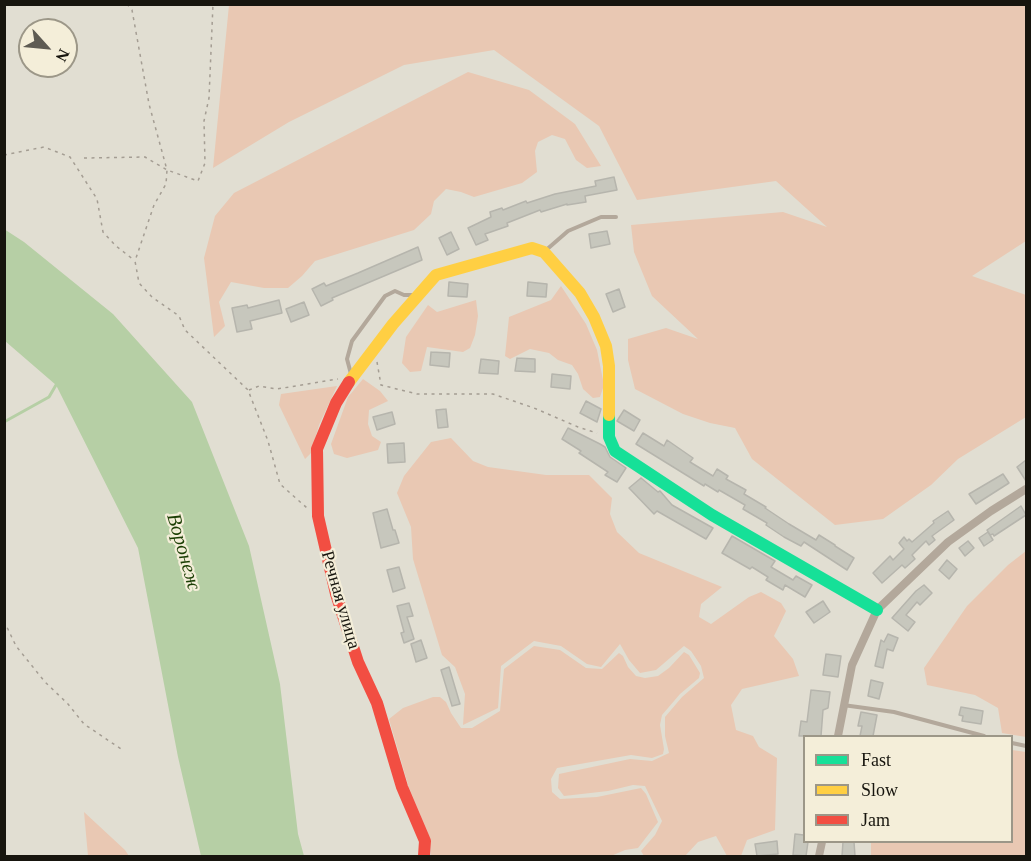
<!DOCTYPE html>
<html>
<head>
<meta charset="utf-8">
<style>
	body { margin:0 }
	#map { position:relative; width:1031px; height:861px; overflow:hidden; background:#e1ded2; font-family:Georgia,serif }
	canvas { display:block }
	.frame { position:absolute; inset:0; border:6px solid #17150e; pointer-events:none }
	.legend { position:absolute; left:803px; top:735px; width:210px; height:108px; box-sizing:border-box; background:#f4eed9; border:2px solid #9c9788; margin:0; padding:8px 10px; list-style:none; font-size:18px; color:#17150e }
	.legend li { display:flex; align-items:center; gap:12px; height:30px }
	.legend b { width:30px; border:2px solid #9c9788 }
	.north { position:absolute; left:18px; top:18px; width:60px; height:60px; box-sizing:border-box; background:#f4eed9; border:2px solid #9c9788; border-radius:50%; rotate:117deg; font-size:16px; font-weight:700; line-height:24px; text-align:center; color:#17150e }
	.north::after { content:''; display:block; margin:auto; width:21px; height:27px; background:#5e5b53; clip-path:polygon(50% 0,100% 100%,50% 72%,0 100%) }
</style>
</head>
<body>
<div id="map">
<canvas width="1031" height="861"></canvas>
<div class="frame"></div>
<ul class="legend">
<li><b style="height:8px;background:#16e098"></b>Fast</li>
<li><b style="height:8px;background:#ffcf43"></b>Slow</li>
<li><b style="height:8px;background:#f24e42"></b>Jam</li>
</ul>
<div class="north">N</div>
</div>
<script>
const context = document.querySelector('canvas').getContext('2d');
context.lineJoin = 'round';
function fill(path, color) { context.fillStyle = color; context.fill(path, 'evenodd'); }
const poly = rows => new Path2D(rows.map(r => 'M' + r).join(''));
function strokePath(path, color, width, dash) { context.strokeStyle = color; context.lineWidth = width; context.lineCap = dash ? 'butt' : 'round'; context.setLineDash(dash || []); context.stroke(path); }
function write(font, color, halo, rows, align = 'center') {
  context.font = font + ' Georgia,serif'; context.lineWidth = 4.5; context.setLineDash([]); context.textBaseline = 'middle'; context.strokeStyle = halo; context.fillStyle = color; for (const [text, x, y, turn = 0] of rows) {
    context.save(); context.translate(x, y); context.rotate((+turn || 0) * Math.PI / 180); context.textAlign = isNaN(turn) ? turn : align; if (halo) context.strokeText(text, 0, 0); context.fillText(text, 0, 0); context.restore();
  }
}
const green = poly([
	[229,5,1026,5,1026,241,972,276,1026,295,1026,417,958,459,931,485,883,519,835,525,752,459,735,428,710,423,683,414,635,389,628,360,628,339,666,328,698,339,652,296,634,252,631,225,783,212,827,227,776,181,637,200,599,126,494,50,404,65,289,122,213,168],
	[468,72,529,90,575,124,601,166,587,168,576,160,565,139,552,135,538,142,535,151,537,172,522,183,474,197,461,192,446,189,434,201,431,214,414,230,315,261,302,276,288,288,264,288,231,282,219,302,225,326,214,337,204,258,215,216,234,193],
	[561,286,586,324,597,350,604,385,600,397,593,398,583,389,578,374,572,365,558,360,549,353,530,349,510,359,505,356,509,317,551,300],
	[476,300,478,316,475,335,470,348,463,352,427,347,421,371,410,372,402,363,406,337,428,305,437,312],
	[363,379,380,391,388,401,369,410,368,424,372,436,381,442,378,450,347,458,334,454,331,444,348,397],
	[337,386,319,425,311,453,305,459,279,405,281,394],
	[451,438,473,461,488,467,546,475,589,475,612,498,610,514,617,532,639,553,722,587,701,604,699,617,711,624,749,597,761,592,781,603,786,611,774,636,793,659,799,676,742,689,731,705,736,730,753,736,759,747,777,758,775,830,747,840,741,856,727,856,716,836,698,842,685,856,644,856,641,851,655,835,662,821,645,786,633,785,608,791,564,796,558,788,559,774,630,759,652,761,669,753,665,736,665,717,682,697,704,678,701,666,691,651,684,646,656,670,640,673,629,660,620,644,601,667,587,664,561,646,534,641,501,666,498,708,463,725,465,694,455,667,442,655,413,559,411,527,397,493,404,476,431,442],
	[1026,551,1026,737,1002,733,998,708,975,695,927,685,924,668,967,606,1008,565],
	[534,646,560,650,586,668,602,669,619,653,623,656,628,667,636,676,645,678,658,676,669,668,684,652,689,655,700,673,699,678,680,694,662,715,660,725,664,749,663,754,652,758,631,755,557,768,551,779,552,792,560,799,597,797,641,788,646,794,658,822,638,848,625,850,611,856,431,856,431,840,409,788,389,719,403,708,433,697,440,697,446,702,451,713,461,728,472,728,500,711,504,669],
	[1012,750,1026,752,1026,856,871,856,871,842,1012,842],
	[84,812,125,850,129,856,88,856]
]);
const water = poly([
	[4,229,24,242,113,314,192,402,249,546,280,684,298,834,304,856,201,856,178,757,138,548,56,385,5,341]
]);
const stream = poly([
	[4,422,49,397,56,385]
]);
const building = poly([
	[614,177,617,190,585,196,586,202,567,205,567,204,541,212,540,210,507,223,508,226,485,234,488,240,476,245,468,228,491,217,490,212,502,208,503,210,526,201,527,203,555,194,596,186,595,181,614,177],
	[607,231,610,244,591,248,589,234,607,231],
	[451,232,459,249,447,255,439,238,451,232],
	[418,247,422,260,332,298,333,300,321,306,312,289,324,283,326,286,358,273,418,247],
	[449,282,468,284,467,297,448,296,449,282],
	[528,282,547,284,546,297,527,296,528,282],
	[619,289,625,307,613,312,606,294,619,289],
	[279,300,282,313,250,321,252,329,237,332,232,308,247,305,248,308,279,300],
	[304,302,309,315,291,322,286,309,304,302],
	[431,352,450,353,449,367,430,365,431,352],
	[517,358,535,359,535,372,515,371,517,358],
	[481,359,499,361,498,374,479,373,481,359],
	[552,374,571,376,570,389,551,387,552,374],
	[586,401,601,409,597,422,580,413,586,401],
	[446,409,448,427,438,428,436,410,446,409],
	[624,410,640,420,634,431,617,421,624,410],
	[392,412,395,424,377,430,373,417,392,412],
	[568,428,600,444,605,447,610,457,626,468,617,482,605,475,608,472,579,453,581,451,562,439,568,428],
	[643,433,664,446,667,440,693,458,690,462,713,476,717,469,728,476,726,479,746,490,744,494,766,507,765,508,789,524,816,540,819,535,835,545,835,546,854,558,847,570,804,542,801,546,784,537,766,525,767,523,743,509,745,505,719,490,718,492,705,484,704,486,636,444,643,433],
	[404,443,405,462,388,463,387,444,404,443],
	[1026,460,1026,481,1017,467,1026,460],
	[1003,474,1009,483,976,504,969,494,1003,474],
	[641,478,658,492,660,491,672,505,713,528,706,539,657,511,654,514,629,488,641,478],
	[1021,506,1026,515,994,536,993,534,990,535,987,530,1021,506],
	[387,509,393,530,395,530,399,543,381,548,373,513,387,509],
	[948,511,954,520,932,536,935,540,929,545,926,541,912,555,915,559,905,568,902,565,882,583,873,573,890,556,893,560,904,549,899,543,904,537,907,541,909,539,912,542,934,523,933,521,948,511],
	[988,532,993,540,984,546,979,538,988,532],
	[732,536,775,561,771,567,793,580,796,576,812,585,805,597,785,585,783,590,766,580,768,577,752,567,750,569,722,553,732,536],
	[968,541,974,548,965,556,959,548,968,541],
	[947,560,957,569,949,579,939,570,947,560],
	[399,567,405,588,393,592,387,570,399,567],
	[924,585,932,593,920,605,917,602,906,615,915,622,908,631,892,618,916,591,924,585],
	[823,601,830,612,814,623,806,612,823,601],
	[409,603,413,616,407,617,414,639,404,643,401,633,404,632,397,606,409,603],
	[888,634,898,638,893,651,887,649,883,668,875,666,881,640,884,642,888,634],
	[421,640,427,658,416,662,411,644,421,640],
	[826,654,841,656,838,677,823,675,826,654],
	[449,667,460,704,452,706,441,670,449,667],
	[871,680,883,683,879,699,868,696,871,680],
	[811,690,830,692,828,708,823,710,821,736,799,736,801,721,807,722,811,690],
	[961,707,983,711,981,724,962,721,963,716,959,715,961,707],
	[861,712,877,715,873,736,860,736,862,726,858,726,861,712],
	[795,834,804,835,804,842,808,842,806,856,793,855,795,834],
	[777,841,778,854,757,856,755,844,777,841],
	[843,842,854,842,855,856,842,856,843,842]
]);
const path = poly([
	[127,4,132,10,149,104,167,170,166,184,154,205,135,261,139,283,152,297,179,316,185,330,248,390,268,441,280,484,307,508],
	[4,155,44,147,70,157,97,199,103,232,116,246,134,260],
	[84,158,145,157,167,170,198,181,205,163,204,121,209,98,213,4],
	[377,362,381,385,417,394,493,394,534,408,578,427,597,433],
	[249,390,259,386,277,389,338,379],
	[4,621,16,646,45,682,68,704,84,724,124,751]
]);
const lane = poly([
	[545,251,568,231,601,217,616,217],
	[351,374,347,359,352,341,385,296,395,291,404,295,414,295],
	[843,705,894,712,984,736],
	[1012,743,1026,746]
]);
const street = poly([
	[838,736,852,665,877,610,948,542,991,511,1026,489],
	[819,856,822,842]
]);
const fast = poly([
	[609,415,609,437,615,451,712,515,877,610]
]);
const slow = poly([
	[349,382,393,324,436,275,532,248,544,252,580,293,594,317,606,346,609,366,609,415]
]);
const jam = poly([
	[349,382,336,403,317,449,318,516,336,594,358,662,377,703,402,787,425,841,424,856]
]);
const streetNames = [
	["Речная улица",340,600,74]
];
const waterNames = [
	["Воронеж",183,552,74]
];
fill(green, '#e9c8b3');
fill(water, '#b6cfa5');
strokePath(stream, '#b6cfa5', 3);
fill(building, '#c7c7bd');
strokePath(building, '#b6b5ad', 1.5);
strokePath(path, '#a49d93', 1.5, [3, 4.5]);
strokePath(lane, '#b3a89b', 4);
strokePath(street, '#b3a89b', 8);
strokePath(fast, '#16e098', 12);
strokePath(slow, '#ffcf43', 12);
strokePath(jam, '#f24e42', 12);
write('18px', '#17150e', '#f4eed9', streetNames);
write('italic 20px', '#1c3f05', '#f4eed9', waterNames);
</script>
</body>
</html>
